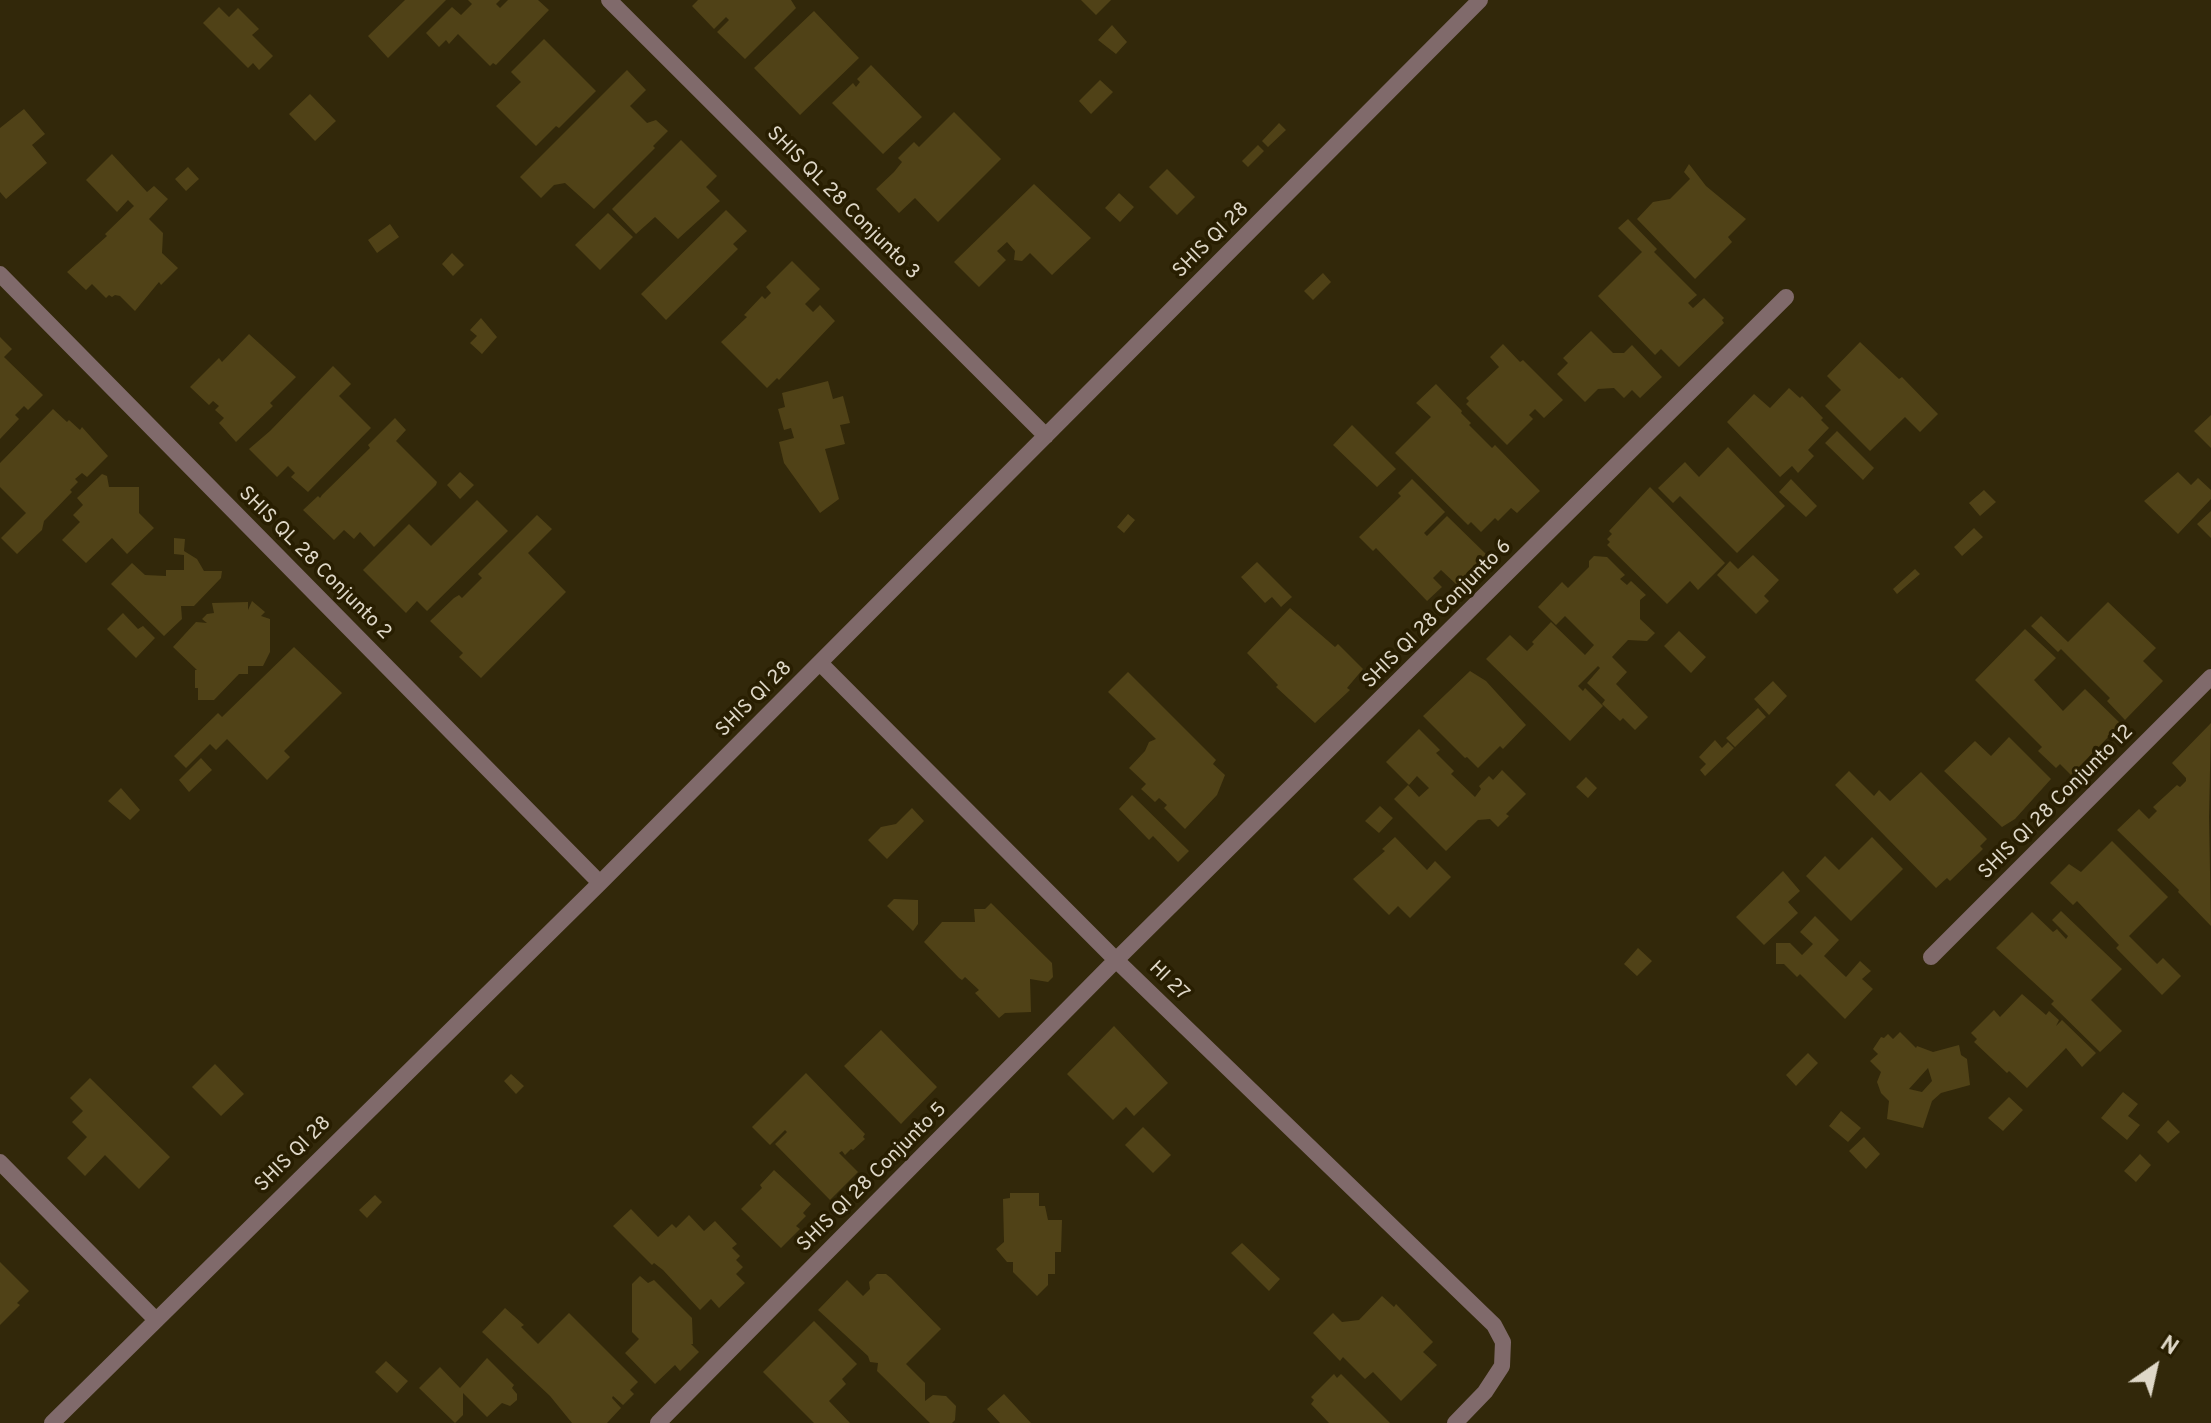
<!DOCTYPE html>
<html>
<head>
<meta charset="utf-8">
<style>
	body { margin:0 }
	#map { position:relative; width:2211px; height:1423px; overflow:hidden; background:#32280a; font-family:Overpass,sans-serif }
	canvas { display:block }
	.north { position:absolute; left:2115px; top:1327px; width:80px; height:80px; -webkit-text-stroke:6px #281e01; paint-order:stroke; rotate:34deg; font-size:22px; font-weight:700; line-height:32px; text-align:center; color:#dfd8c8 }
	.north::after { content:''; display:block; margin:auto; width:28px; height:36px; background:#dfd8c8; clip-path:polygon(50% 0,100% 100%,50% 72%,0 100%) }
</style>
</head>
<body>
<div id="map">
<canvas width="2211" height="1423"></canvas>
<div class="north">N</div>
</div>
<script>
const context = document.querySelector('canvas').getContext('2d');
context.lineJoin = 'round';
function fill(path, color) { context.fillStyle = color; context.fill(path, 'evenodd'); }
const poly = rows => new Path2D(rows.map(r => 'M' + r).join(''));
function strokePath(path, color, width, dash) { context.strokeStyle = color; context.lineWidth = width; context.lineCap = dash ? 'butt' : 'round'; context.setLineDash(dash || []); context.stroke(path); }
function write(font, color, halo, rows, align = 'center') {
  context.font = font + ' Overpass,sans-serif'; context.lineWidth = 7; context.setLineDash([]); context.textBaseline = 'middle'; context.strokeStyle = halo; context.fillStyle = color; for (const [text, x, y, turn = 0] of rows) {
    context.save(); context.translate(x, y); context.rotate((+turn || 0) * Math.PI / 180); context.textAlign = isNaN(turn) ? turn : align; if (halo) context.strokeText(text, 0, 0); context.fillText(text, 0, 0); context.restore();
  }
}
const building = poly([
	[405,0,446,0,388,58,368,36],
	[468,0,500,0,496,4,500,8,508,0,538,0,549,10,496,65,493,63,490,66,458,34,449,44,446,40,439,47,426,33,452,7,461,15,472,4],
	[698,0,791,0,796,8,745,59,717,32,729,20,726,17,714,29,692,6],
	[1081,0,1111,0,1096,15],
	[219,7,229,17,238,8,259,29,252,35,273,56,259,70,253,63,248,68,203,23],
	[814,11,859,58,800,115,754,68],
	[1112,25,1127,42,1116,54,1098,40],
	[544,39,596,91,559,128,556,126,536,146,496,106,521,82,511,72],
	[871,65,922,117,883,154,832,103,853,83,856,87,860,82,857,79],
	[627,70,646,90,630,106,647,123,656,120,668,131,653,146,655,148,594,209,565,183,554,185,541,198,520,177],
	[1100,80,1113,92,1091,114,1079,101],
	[310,94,336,121,315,141,289,114],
	[24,109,45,134,32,145,47,163,6,199,0,192,0,128],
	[954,112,1001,159,938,222,915,198,899,213,876,189,894,172,902,162,898,158,914,142,919,147],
	[1279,123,1286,130,1268,147,1262,141],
	[681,140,717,176,706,187,720,201,678,239,655,217,636,234,612,209],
	[1258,145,1264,151,1248,167,1242,161],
	[112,154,147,192,154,186,168,199,149,219,163,233,162,253,178,268,161,285,159,282,135,311,120,296,115,295,112,297,109,295,106,298,92,284,86,290,67,272,107,236,105,234,134,206,128,200,117,212,86,180],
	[1689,164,1706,186,1746,219,1728,237,1732,242,1695,279,1637,219,1653,202,1670,199,1690,179,1684,172],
	[188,167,199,179,186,191,175,179],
	[1167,169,1195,197,1177,215,1149,187],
	[1034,184,1091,238,1052,275,1030,253,1022,261,1014,260,1015,251,1007,242,997,251,1006,260,979,287,954,262],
	[1119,193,1134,207,1120,222,1105,208],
	[726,210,747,231,733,244,738,249,666,320,641,294],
	[608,213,633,237,600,270,575,245],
	[1628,219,1657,249,1654,252,1697,295,1688,303,1693,308,1704,298,1724,318,1722,320,1724,323,1679,367,1661,349,1655,355,1598,296,1642,252,1618,228],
	[390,224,399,237,377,253,368,240],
	[452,253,464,265,453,276,442,264],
	[792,261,820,289,805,304,813,312,820,305,835,321,779,380,777,378,767,388,721,342,747,317,744,315,762,296,765,299,771,293,766,287],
	[1323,273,1331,282,1313,300,1304,291],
	[481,318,497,337,482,354,470,343,477,336,470,330],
	[1591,331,1613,353,1624,353,1632,345,1662,377,1640,398,1632,390,1624,398,1614,388,1598,389,1585,402,1557,374,1568,363,1563,358],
	[249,334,296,377,270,403,273,406,236,442,219,423,224,418,215,410,219,406,213,401,209,405,190,387,219,358,222,362],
	[0,337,12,349,4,357,43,395,28,410,24,406,15,415,19,419,0,439],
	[1860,342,1899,379,1902,377,1938,414,1920,432,1905,417,1870,451,1825,406,1841,390,1827,376],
	[1503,344,1520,362,1523,360,1563,400,1544,418,1535,409,1529,415,1533,419,1507,445,1466,404,1469,401,1466,398,1499,367,1490,357],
	[333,366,351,384,339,396,371,428,308,492,291,477,295,473,288,466,277,477,249,449,270,431],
	[828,381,833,399,843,396,850,423,840,425,845,444,825,449,839,499,820,513,784,463,779,442,794,438,791,428,784,430,778,409,785,407,782,393],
	[1436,384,1462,411,1461,413,1471,423,1469,425,1492,448,1495,445,1540,491,1517,513,1511,508,1498,521,1495,518,1481,532,1471,522,1468,525,1395,453,1431,417,1416,403],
	[1789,388,1800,398,1802,396,1823,418,1821,420,1829,428,1808,450,1814,456,1798,473,1792,466,1780,477,1727,422,1754,394,1770,408],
	[53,409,67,422,69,420,80,430,82,427,108,456,87,477,82,473,75,479,78,482,70,490,72,492,44,521,42,530,17,554,1,538,26,513,0,487,0,463],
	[2211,415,2211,448,2194,431],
	[395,418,406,430,396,441,437,482,436,485,374,547,360,532,354,539,344,530,334,540,303,510,318,496,320,498,322,495,370,448,368,445],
	[1352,425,1396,469,1377,487,1333,445],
	[1837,431,1874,468,1863,480,1825,443],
	[1728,447,1785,506,1737,553,1680,496,1673,503,1658,488,1685,462,1699,477],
	[460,472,474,485,460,499,447,485],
	[2178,472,2191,485,2198,478,2211,490,2211,499,2178,534,2144,501],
	[102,474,107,476,109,487,139,487,139,513,154,528,127,554,112,538,86,563,62,540,80,522,73,515,83,505,77,498],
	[1412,479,1445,512,1424,533,1427,536,1447,516,1488,556,1457,585,1441,570,1433,578,1442,587,1427,601,1376,548,1373,551,1359,537,1401,496,1398,493],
	[1791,479,1817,506,1806,517,1779,492],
	[1650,487,1725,563,1698,590,1690,581,1667,604,1607,545,1610,542,1607,539,1612,534,1609,531],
	[1984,490,1996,502,1980,516,1969,503],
	[477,500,508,531,427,611,417,601,406,613,363,570,409,524,431,546],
	[2211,511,2211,538,2197,524],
	[1128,514,1135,520,1124,533,1117,527],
	[537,515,552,529,528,553,566,592,481,678,459,657,463,653,430,621,454,598,459,595,462,598,482,578,478,574],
	[1974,528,1983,537,1962,556,1954,547],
	[174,538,185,539,184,551,197,559,204,571,222,571,221,578,194,606,181,606,182,619,164,636,111,584,132,563,145,575,166,576,166,570,184,570,184,555,174,554],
	[1753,555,1779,580,1764,596,1769,601,1756,614,1717,575,1730,561,1738,569],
	[1594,556,1607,557,1625,575,1620,579,1627,585,1631,581,1646,595,1640,600,1640,619,1655,633,1647,641,1628,640,1612,657,1627,672,1616,684,1648,717,1635,730,1623,718,1620,721,1602,704,1605,700,1587,683,1600,668,1598,666,1578,686,1583,691,1585,688,1603,706,1570,741,1486,659,1510,635,1527,651,1534,644,1532,642,1551,622,1585,655,1594,645,1565,616,1556,625,1538,607,1562,582,1568,588,1589,567,1589,561],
	[1257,562,1292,597,1281,607,1272,597,1265,603,1241,577],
	[1915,569,1920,574,1897,594,1893,589],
	[252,601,265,612,261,616,270,619,270,652,263,666,248,666,248,674,239,674,214,700,198,700,198,688,195,688,195,670,197,670,173,647,196,622,207,623,202,619,207,614,214,613,212,603,248,602,248,610],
	[2108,602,2156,648,2143,661,2163,681,2125,720,2107,701,2110,698,2061,649,2058,652,2031,626,2041,616,2068,642],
	[1290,608,1335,647,1338,644,1363,669,1347,688,1350,690,1315,723,1276,687,1278,685,1247,653],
	[123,613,138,629,143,626,155,638,136,658,107,629],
	[2025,629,2056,658,2034,680,2063,711,2085,689,2121,724,2071,775,2060,764,2056,768,2038,751,2042,747,1975,680],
	[1679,631,1706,657,1691,673,1664,646],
	[294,647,342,693,284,751,290,757,267,780,227,739,216,750,210,744,186,768,174,756,218,713,222,717],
	[1470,671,1486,681,1526,725,1503,749,1500,746,1478,768,1467,757,1465,758,1423,716],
	[1128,672,1216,760,1213,764,1225,775,1217,795,1185,829,1164,808,1167,805,1159,798,1155,802,1141,789,1146,784,1129,768,1145,751,1149,742,1156,739,1108,692],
	[1773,681,1787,696,1769,715,1754,699],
	[1758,708,1766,717,1735,747,1726,738],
	[2211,723,2209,817,2211,926,2178,892,2179,890,2117,830,2139,809,2149,819,2157,811,2153,807,2177,785,2180,787,2186,781,2186,778,2172,763],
	[1419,729,1440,750,1436,753,1454,771,1451,774,1475,797,1481,789,1479,786,1489,776,1493,780,1502,770,1526,794,1506,814,1509,816,1498,827,1490,819,1478,820,1446,851,1394,799,1408,785,1419,797,1429,788,1417,776,1409,785,1386,762],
	[2009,737,2051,779,2015,819,2002,827,1944,771,1975,741,1991,756],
	[1715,740,1722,748,1728,742,1734,748,1705,776,1700,770,1706,764,1699,757],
	[201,758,212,770,189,792,179,780],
	[1849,771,1874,796,1879,790,1890,801,1921,772,1987,839,1980,846,1983,849,1950,881,1947,878,1936,888,1835,785],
	[1586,777,1597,788,1588,798,1576,787],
	[121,788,140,810,130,820,108,801],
	[1132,795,1189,851,1178,862,1153,836,1149,840,1119,809],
	[1380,806,1393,818,1379,833,1365,821],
	[912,808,924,821,887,859,868,840,881,827,896,824],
	[1395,837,1427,870,1435,861,1451,877,1410,918,1398,906,1389,915,1353,879,1385,851,1382,849],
	[1872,837,1903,869,1851,921,1806,876,1825,856,1839,870],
	[2112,841,2168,897,2129,936,2157,964,2163,958,2181,976,2162,995,2116,948,2119,945,2077,901,2073,905,2050,883,2069,864,2081,872],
	[1783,871,1800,891,1788,902,1798,913,1764,945,1736,917],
	[894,899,918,900,918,924,913,931,887,906],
	[991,903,1052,963,1053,977,1048,982,1030,979,1031,1012,1005,1013,999,1018,975,993,979,990,965,977,962,980,959,978,924,942,942,922,975,922,974,909,985,909],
	[2061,911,2122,969,2091,1000,2122,1031,2100,1052,2051,1004,2054,1001,1996,948,2032,912,2053,932,2057,929,2066,939,2068,936,2052,920],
	[1815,916,1839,940,1824,956,1846,977,1860,961,1871,971,1862,979,1873,989,1845,1019,1800,974,1797,977,1784,964,1776,964,1776,943,1790,943,1802,955,1813,944,1800,932],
	[1638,948,1652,961,1637,976,1624,964],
	[2022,994,2046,1015,2049,1011,2059,1020,2056,1026,2062,1020,2096,1053,2082,1067,2066,1048,2027,1088,2009,1071,2007,1073,1974,1042,1977,1039,1971,1033,1994,1010,2000,1017],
	[1114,1026,1168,1083,1134,1116,1126,1107,1113,1120,1067,1074],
	[881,1030,937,1087,901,1124,844,1066],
	[1900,1032,1916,1048,1917,1046,1933,1052,1959,1045,1961,1055,1967,1059,1970,1085,1941,1093,1932,1101,1923,1128,1887,1119,1889,1101,1881,1093,1877,1082,1881,1072,1870,1061,1878,1054,1873,1049,1881,1037,1884,1038,1888,1034,1893,1039],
	[1928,1068,1932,1081,1922,1092,1909,1089],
	[1808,1053,1818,1063,1796,1086,1786,1075],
	[215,1064,244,1094,221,1116,192,1087],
	[806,1073,865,1134,863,1137,865,1139,853,1150,851,1149,845,1155,842,1151,839,1153,858,1172,830,1200,775,1144,787,1132,785,1130,770,1145,752,1127],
	[511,1074,524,1086,516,1094,504,1081],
	[90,1078,170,1157,139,1189,105,1155,85,1176,67,1158,87,1137,72,1122,83,1111,70,1098],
	[2123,1092,2138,1104,2128,1116,2140,1125,2127,1140,2101,1118],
	[2009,1097,2023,1110,2003,1131,1988,1118],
	[1841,1111,1861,1128,1848,1142,1829,1126],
	[2168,1120,2180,1132,2168,1143,2157,1132],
	[1143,1127,1171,1155,1153,1173,1125,1145],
	[1864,1137,1880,1154,1866,1169,1849,1151],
	[2140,1154,2151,1165,2136,1182,2124,1171],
	[774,1170,811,1204,803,1213,806,1216,796,1226,800,1229,781,1248,741,1209,762,1188,760,1185],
	[1010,1193,1039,1193,1039,1206,1045,1206,1048,1220,1062,1220,1061,1252,1055,1252,1055,1274,1048,1274,1048,1285,1037,1296,1013,1272,1013,1262,1007,1262,996,1249,1004,1242,1003,1199,1010,1198],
	[375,1195,382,1202,367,1218,359,1210],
	[631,1209,658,1237,672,1224,676,1228,689,1215,704,1231,715,1221,737,1244,732,1248,740,1256,736,1260,743,1267,736,1274,745,1283,719,1308,711,1299,700,1310,663,1270,654,1263,652,1265,613,1226],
	[1242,1243,1280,1279,1269,1291,1231,1253],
	[0,1262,29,1291,17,1303,20,1305,0,1325],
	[877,1274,886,1274,891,1278,941,1329,906,1364,925,1383,925,1401,933,1395,946,1396,956,1406,955,1420,952,1423,930,1423,877,1371,878,1363,870,1362,868,1356,818,1310,847,1280,863,1296,870,1289,869,1282],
	[640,1276,648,1283,654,1280,692,1318,693,1344,691,1344,699,1352,680,1371,675,1365,655,1384,625,1353,639,1339,632,1332,632,1284],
	[1382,1296,1394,1307,1396,1304,1433,1342,1423,1352,1437,1365,1401,1401,1373,1372,1365,1379,1343,1357,1340,1361,1313,1333,1333,1313,1342,1322,1359,1320],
	[505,1308,524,1325,521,1327,538,1344,569,1313,638,1382,630,1390,634,1394,623,1405,613,1396,612,1398,621,1408,607,1423,572,1423,550,1396,482,1332],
	[814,1321,857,1364,842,1379,846,1384,829,1401,850,1423,814,1423,763,1372],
	[487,1358,514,1385,512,1388,517,1394,517,1400,510,1406,502,1403,487,1417,463,1393,463,1415,455,1423,419,1388,440,1367,460,1388],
	[386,1361,408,1381,397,1393,375,1372],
	[1334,1374,1337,1378,1341,1374,1390,1423,1329,1423,1311,1404,1314,1400,1311,1397],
	[1004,1394,1031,1423,1000,1423,987,1409]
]);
const street = poly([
	[609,0,1046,436],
	[0,274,600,883],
	[820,663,1116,960,1494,1325,1503,1342,1502,1366,1485,1392,1455,1423],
	[1931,957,2211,677],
	[0,1162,156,1320],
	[52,1423,600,883,1480,0],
	[658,1423,1116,960,1786,297]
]);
const streetNames = [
	["SHIS QL 28 Conjunto 3",842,204,45],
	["SHIS QI 28",1212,241,-45],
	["SHIS QL 28 Conjunto 2",314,564,45],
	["SHIS QI 28 Conjunto 6",1438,615,-45],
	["SHIS QI 28",755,700,-45],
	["SHIS QI 28 Conjunto 12",2057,803,-45],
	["HI 27",1168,982,44],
	["SHIS QI 28",294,1155,-45],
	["SHIS QI 28 Conjunto 5",873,1178,-45]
];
fill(building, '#504217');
strokePath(street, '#806a6b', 16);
write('20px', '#dfd8c8', '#281e01', streetNames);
</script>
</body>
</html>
